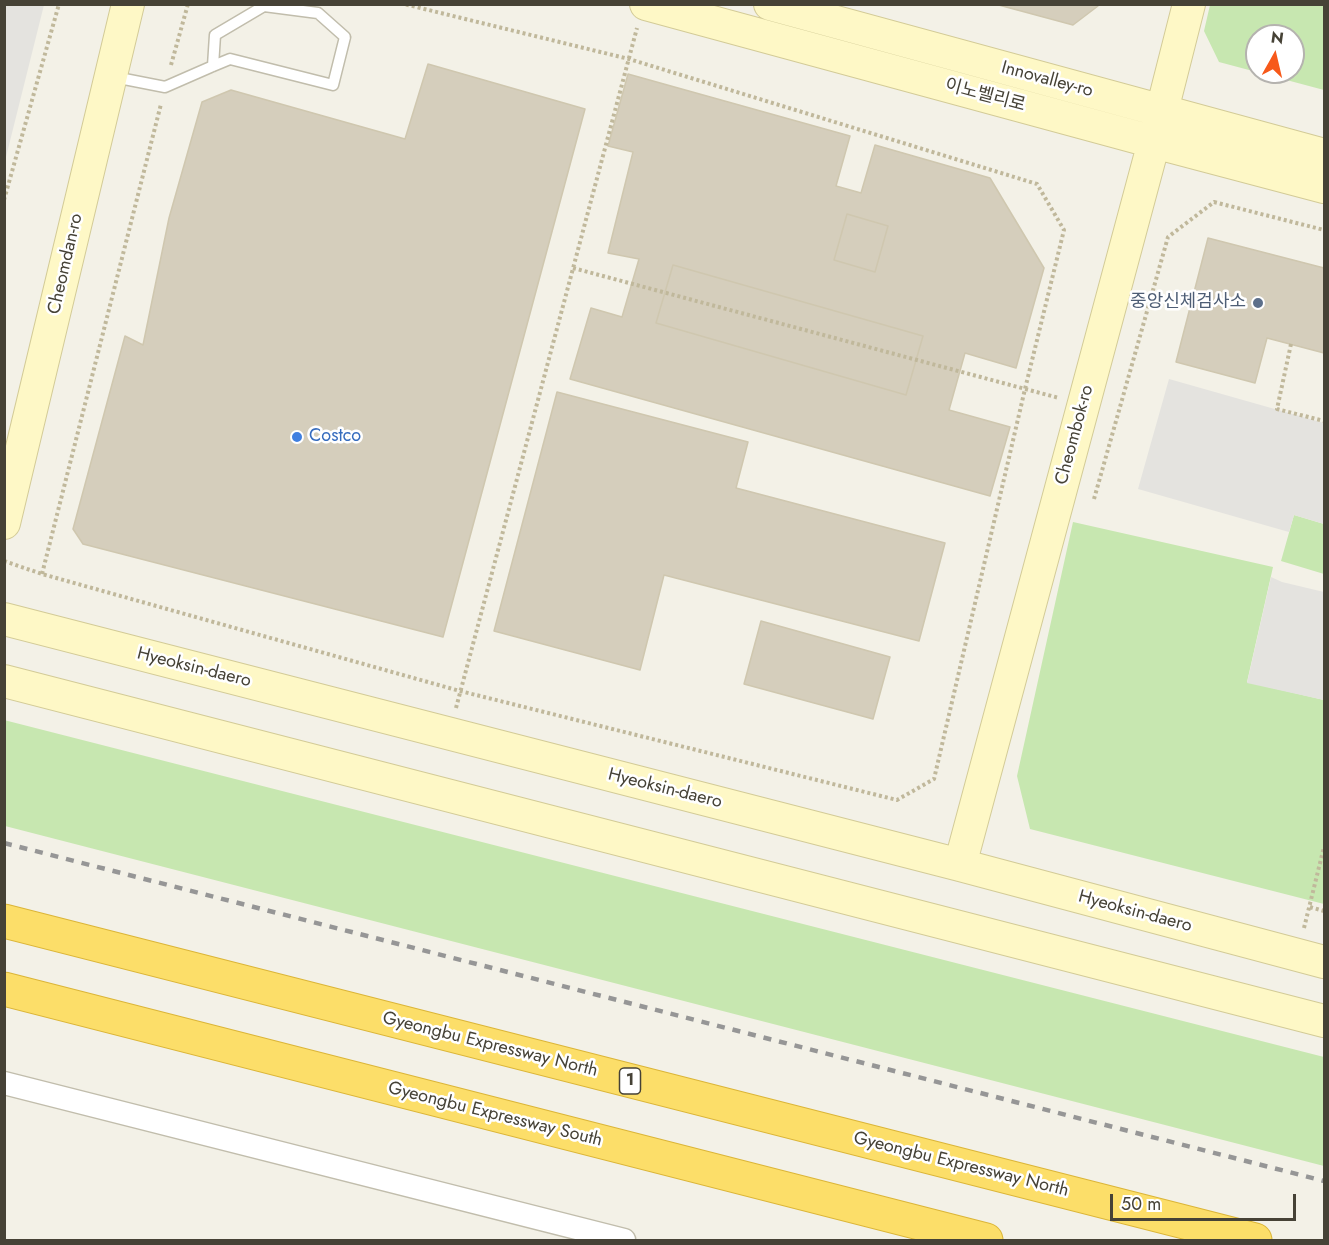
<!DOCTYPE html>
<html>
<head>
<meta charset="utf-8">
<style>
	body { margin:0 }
	#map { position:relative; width:1329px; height:1245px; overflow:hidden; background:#f3f1e7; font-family:Jost,sans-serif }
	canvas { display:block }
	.frame { position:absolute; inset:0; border:6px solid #464236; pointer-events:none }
	.north { position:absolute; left:1245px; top:24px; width:60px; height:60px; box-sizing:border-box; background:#fff; border:2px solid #b5b3af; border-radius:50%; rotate:8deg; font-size:16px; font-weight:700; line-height:24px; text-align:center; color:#464236 }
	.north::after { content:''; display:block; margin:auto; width:21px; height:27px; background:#f7591a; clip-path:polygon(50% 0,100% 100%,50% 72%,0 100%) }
	.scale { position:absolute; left:1110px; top:1194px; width:186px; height:27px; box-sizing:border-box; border:3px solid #464236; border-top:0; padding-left:8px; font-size:18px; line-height:21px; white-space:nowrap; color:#464236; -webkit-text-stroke:4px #fff; paint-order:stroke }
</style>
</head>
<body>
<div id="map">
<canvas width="1329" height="1245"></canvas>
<div class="frame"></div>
<div class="north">N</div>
<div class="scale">50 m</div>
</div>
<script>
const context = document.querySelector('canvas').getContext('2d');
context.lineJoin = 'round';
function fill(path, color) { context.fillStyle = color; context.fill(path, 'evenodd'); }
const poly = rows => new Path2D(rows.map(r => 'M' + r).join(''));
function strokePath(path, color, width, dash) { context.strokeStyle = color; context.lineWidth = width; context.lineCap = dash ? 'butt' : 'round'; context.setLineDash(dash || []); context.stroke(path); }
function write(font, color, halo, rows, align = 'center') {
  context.font = font + ' Jost,"Noto Sans KR",sans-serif'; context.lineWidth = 5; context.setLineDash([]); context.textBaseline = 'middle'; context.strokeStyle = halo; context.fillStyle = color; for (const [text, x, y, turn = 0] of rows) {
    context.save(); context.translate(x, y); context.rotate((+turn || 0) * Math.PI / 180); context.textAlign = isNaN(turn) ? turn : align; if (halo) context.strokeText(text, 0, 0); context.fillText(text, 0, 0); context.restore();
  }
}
const green = poly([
	[1210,5,1324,5,1324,90,1219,62,1204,31],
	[1257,36,1293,36,1293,72,1257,72],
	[1294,515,1324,524,1324,574,1281,561],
	[1073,522,1273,567,1247,682,1324,700,1324,904,1030,829,1017,776],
	[4,720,1324,1057,1324,1166,5,826]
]);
const parking = poly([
	[5,4,44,5,5,161,4,5],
	[1169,379,1324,423,1324,524,1294,515,1289,532,1138,489],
	[1271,577,1282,582,1324,592,1324,700,1247,683]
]);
const building = poly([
	[995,4,1098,4,1098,6,1073,25,995,4],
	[428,64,585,109,443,637,83,544,73,529,125,336,143,345,169,218,202,102,231,90,405,139,428,64],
	[628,74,850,136,836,186,861,193,875,145,990,178,1044,268,1016,368,965,353,949,410,1010,427,990,496,570,379,591,308,622,317,639,259,608,253,633,152,608,146,628,74],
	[847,214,888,226,875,272,834,260,847,214],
	[673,265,923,336,906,395,656,323,673,265],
	[847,214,888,226,875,272,834,260,847,214],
	[1208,238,1324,268,1324,353,1267,338,1255,383,1176,362,1208,238],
	[673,265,923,336,906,395,656,323,673,265],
	[557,392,748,442,736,488,945,543,919,641,664,575,640,670,494,631,557,392],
	[761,621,890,657,873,719,744,684,761,621]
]);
const path = poly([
	[171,65,188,4],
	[4,200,59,4],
	[573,268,1059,398],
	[1291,344,1277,409,1324,421],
	[1094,499,1168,237,1214,202,1324,230],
	[4,561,42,574,460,691,897,800,934,779,1025,389,1064,230,1037,184,629,59,404,4],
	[42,574,161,104],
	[456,708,637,28],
	[1310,907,1324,911],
	[1304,928,1324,847]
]);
const lane = poly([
	[114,77,165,87,213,66,230,59,333,85,345,37,318,13,264,6,215,35,213,66]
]);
const street = poly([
	[4,1083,624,1240]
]);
const secondary = poly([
	[646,4,1154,142,1324,187],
	[770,4,1324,155],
	[4,523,128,4],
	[4,619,960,865,1324,962],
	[4,681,1324,1021],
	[960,865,1154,142,1189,4]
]);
const highway = poly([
	[4,921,1255,1240],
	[4,989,986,1240]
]);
const rail = poly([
	[4,843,1324,1181]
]);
const markers = [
	[1258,303,6,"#5c6f8a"],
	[297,437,6,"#3f7fe0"]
];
const shields = [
	[630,1081,21]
];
const shieldNames = [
	["1",630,1081]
];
const streetNames = [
	["Innovalley-ro",1047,80,15],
	["이노벨리로",985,96,15],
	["Cheomdan-ro",66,264,-77],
	["Cheombok-ro",1075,435,-75],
	["Hyeoksin-daero",194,668,14],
	["Hyeoksin-daero",665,789,14],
	["Hyeoksin-daero",1135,912,15],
	["Gyeongbu Expressway North",490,1045,14],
	["Gyeongbu Expressway South",495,1115,14],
	["Gyeongbu Expressway North",961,1165,14]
];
const serviceNames = [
	["중앙신체검사소",1246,303]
];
const shopNames = [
	["Costco",309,437]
];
fill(green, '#c7e7b0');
fill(parking, '#e4e3df');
fill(building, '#d5cebc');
strokePath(building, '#cfc7af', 1.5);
strokePath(lane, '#c1bdac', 13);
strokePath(street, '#c1bdac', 25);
strokePath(secondary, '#d3cb97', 34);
strokePath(highway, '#dbb538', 35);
strokePath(path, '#c0b89b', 4, [3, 3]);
strokePath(lane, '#fff', 10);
strokePath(street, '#fff', 22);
strokePath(secondary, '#fef8c6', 32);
strokePath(highway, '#fcde69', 33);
strokePath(rail, '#969696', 4.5, [8, 8]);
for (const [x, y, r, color] of markers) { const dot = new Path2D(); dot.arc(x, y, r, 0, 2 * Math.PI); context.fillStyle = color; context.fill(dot); strokePath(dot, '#fff', 2); }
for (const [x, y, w] of shields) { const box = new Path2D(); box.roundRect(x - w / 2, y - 13, w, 26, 4.5); context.fillStyle = '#fff'; context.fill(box); strokePath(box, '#464236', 1.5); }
write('bold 16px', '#464236', null, shieldNames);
write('18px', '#464236', '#fff', streetNames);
write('18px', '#4e5e75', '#fff', serviceNames, 'right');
write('18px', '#366cbe', '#fff', shopNames, 'left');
</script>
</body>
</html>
